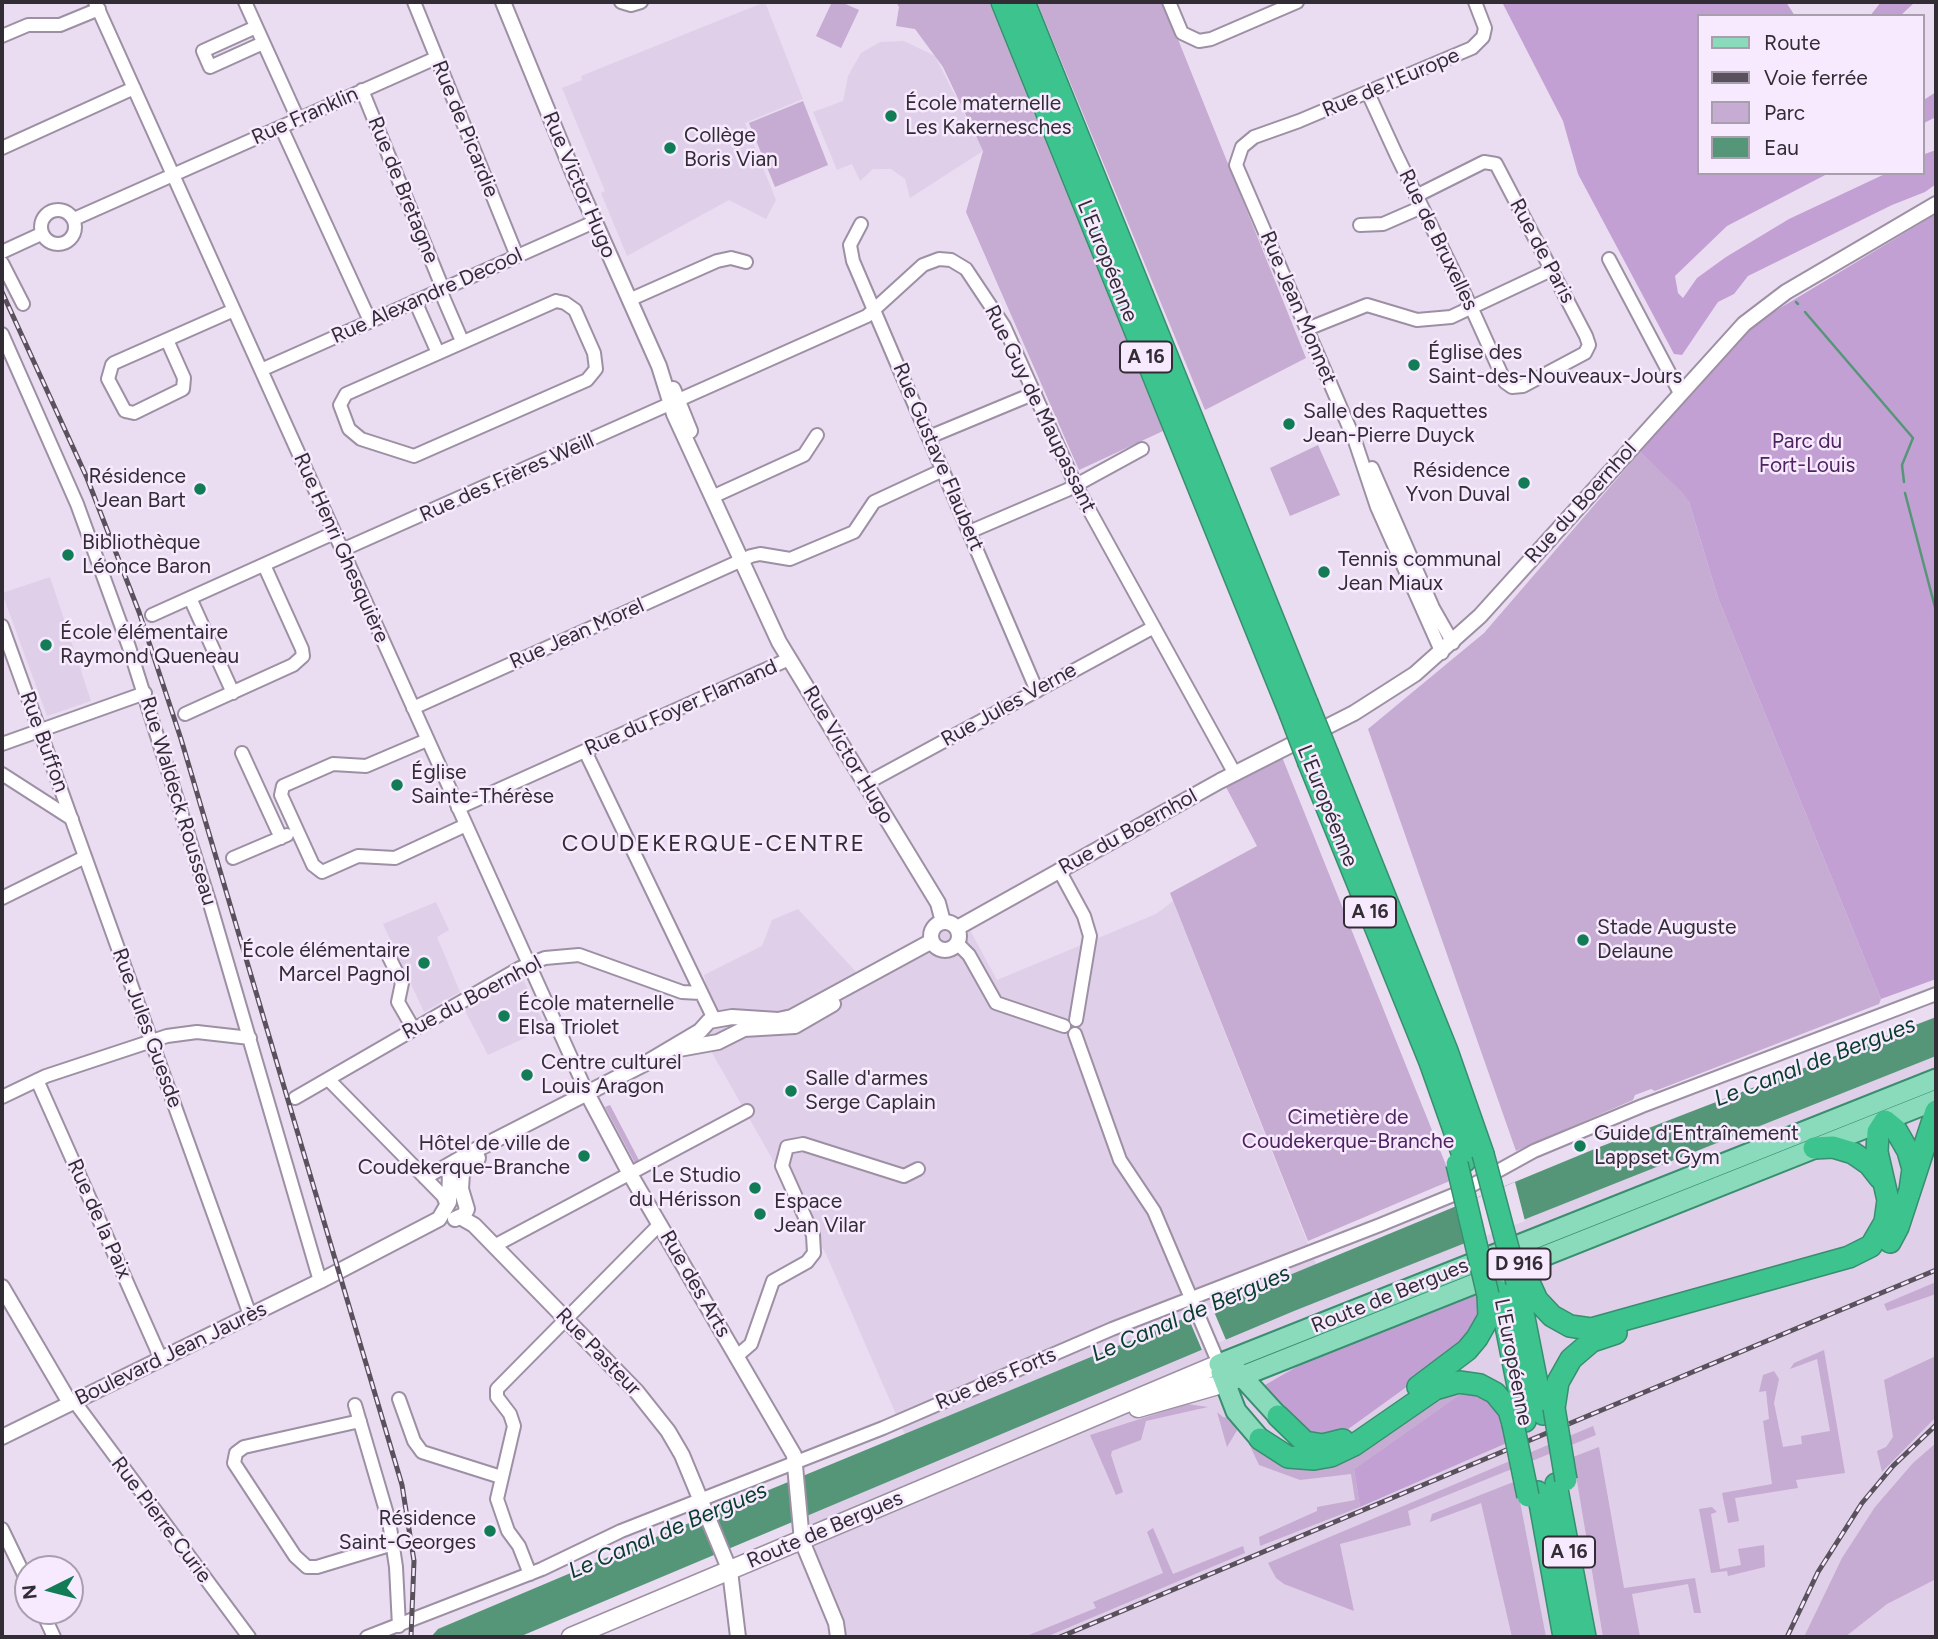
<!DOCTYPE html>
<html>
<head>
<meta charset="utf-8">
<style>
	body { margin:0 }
	#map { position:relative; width:1938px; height:1639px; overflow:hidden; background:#eadcf1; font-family:Figtree,sans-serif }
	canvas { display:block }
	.frame { position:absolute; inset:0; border:4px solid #322d35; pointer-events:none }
	.legend { position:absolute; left:1697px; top:14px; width:228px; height:161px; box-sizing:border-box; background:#f7e9fe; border:2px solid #a89eae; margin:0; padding:9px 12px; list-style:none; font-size:21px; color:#322d35 }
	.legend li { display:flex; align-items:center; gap:14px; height:35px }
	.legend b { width:35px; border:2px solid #a89eae }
	.north { position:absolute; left:14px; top:1555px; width:70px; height:70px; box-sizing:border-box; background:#f7e9fe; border:2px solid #a89eae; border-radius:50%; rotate:264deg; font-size:19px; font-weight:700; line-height:28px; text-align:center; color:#322d35 }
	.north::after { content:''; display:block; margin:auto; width:24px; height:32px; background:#117c56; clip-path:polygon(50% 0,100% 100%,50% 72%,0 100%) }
</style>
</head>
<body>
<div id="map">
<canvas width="1938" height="1639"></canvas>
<div class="frame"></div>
<ul class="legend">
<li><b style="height:9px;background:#8adbbb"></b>Route</li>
<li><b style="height:9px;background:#59525d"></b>Voie ferrée</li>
<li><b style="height:19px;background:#c6abd2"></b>Parc</li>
<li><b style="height:19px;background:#569678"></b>Eau</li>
</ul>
<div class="north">N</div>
</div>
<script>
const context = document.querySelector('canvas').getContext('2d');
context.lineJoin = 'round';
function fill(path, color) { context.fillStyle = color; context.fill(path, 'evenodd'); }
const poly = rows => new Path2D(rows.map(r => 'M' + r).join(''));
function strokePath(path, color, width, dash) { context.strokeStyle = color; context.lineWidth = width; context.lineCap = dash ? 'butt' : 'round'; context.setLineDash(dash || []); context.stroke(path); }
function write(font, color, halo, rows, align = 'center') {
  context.font = font + ' Figtree,sans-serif'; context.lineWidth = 5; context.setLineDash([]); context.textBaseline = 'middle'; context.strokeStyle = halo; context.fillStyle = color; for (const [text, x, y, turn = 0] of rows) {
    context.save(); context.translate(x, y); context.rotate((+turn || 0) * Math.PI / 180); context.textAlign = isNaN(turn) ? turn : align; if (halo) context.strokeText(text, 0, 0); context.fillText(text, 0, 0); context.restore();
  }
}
const built = poly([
	[765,2,803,99,745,123,776,200,766,219,729,200,627,256,601,193,605,191,562,88,582,80,581,76],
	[904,41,935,56,983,151,910,198,905,179,891,169,873,169,860,181,852,164,837,170,813,112,843,101,848,76,861,53,880,42],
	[50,577,91,701,47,716,2,593],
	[1173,901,1329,1297,1936,1056,1936,1637,845,1637,808,1546,808,1475,905,1435,826,1254,698,1028,709,1000,704,975,762,946,772,920,798,909,858,974,964,919,997,980,1156,914],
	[436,902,449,930,437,937,460,992,424,1012,383,924],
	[522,977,546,1028,488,1055,464,1009]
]);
const green = poly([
	[832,2,841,2,859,10,841,48,816,36],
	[896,2,989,2,1163,431,1079,470,966,212,983,151,943,67,915,29,896,26,899,7],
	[1037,2,1163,2,1306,358,1205,410],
	[803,101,828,165,775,187,749,123],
	[1318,445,1340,495,1290,516,1270,468],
	[1640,452,1684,493,1689,502,1718,598,1881,999,1879,1004,1655,1091,1651,1089,1635,1095,1633,1100,1516,1151,1368,729,1484,633],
	[1282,757,1452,1180,1308,1241,1170,893,1257,846,1226,787],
	[610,1105,640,1162,637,1167,605,1107],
	[1936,1282,1936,1294,1887,1311,1884,1304],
	[1824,1350,1845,1473,1796,1480,1798,1488,1735,1498,1739,1521,1728,1523,1722,1493,1772,1484,1763,1421,1769,1419,1766,1391,1759,1392,1763,1375,1774,1371,1779,1379,1774,1403,1783,1447,1802,1444,1801,1436,1830,1431,1817,1359,1790,1369,1794,1363],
	[1936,1356,1936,1417,1882,1472,1877,1451,1886,1447,1893,1437,1884,1380],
	[1466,1390,1354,1469,1360,1507,1260,1546,1259,1537,1317,1511,1317,1507,1355,1500,1351,1474,1300,1480,1259,1465,1251,1448,1255,1447,1306,1466,1437,1393],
	[1187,1404,1208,1407,1146,1421,1141,1440,1112,1451,1111,1455,1123,1492,1116,1495,1090,1435],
	[1217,1412,1223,1417,1232,1418,1239,1427,1227,1447],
	[1593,1426,1596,1435,1408,1511,1411,1525,1340,1544,1354,1611,1284,1584,1276,1578,1268,1563],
	[1936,1443,1936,1579,1887,1604,1845,1637,1804,1637,1842,1558,1875,1507,1913,1463],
	[1599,1447,1624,1588,1695,1578,1701,1613,1694,1613,1688,1584,1632,1594,1640,1637,1603,1637,1573,1457],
	[1516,1481,1546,1637,1512,1637,1481,1503,1430,1522,1432,1514],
	[1712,1507,1717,1512,1711,1514,1720,1569,1741,1565,1738,1549,1764,1545,1765,1567,1728,1576,1727,1571,1711,1573,1699,1509],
	[1153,1528,1173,1574,1243,1546,1245,1553,1046,1637,1024,1637,1096,1608,1093,1602,1163,1573,1147,1532]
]);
const forest = poly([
	[1502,2,1786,2,1795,16,1698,16,1698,173,1829,173,1727,226,1675,276,1678,293,1683,298,1697,278,1726,257,1789,219,1887,173,1922,173,1922,155,1936,150,1936,184,1925,192,1892,205,1748,276,1734,294,1718,302,1682,355,1674,354,1578,174,1563,121],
	[1881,2,1915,2,1900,16,1870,16],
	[1936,92,1936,117,1922,124,1922,101],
	[1936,214,1936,979,1881,999,1718,598,1689,502,1683,493,1640,452,1687,395,1752,325],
	[1480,1292,1484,1310,1459,1349,1340,1435,1309,1435,1265,1392,1265,1385,1305,1362],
	[1466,1390,1497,1405,1509,1442,1360,1507,1354,1469]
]);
const water = poly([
	[1936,1017,1936,1056,1294,1311,519,1637,431,1637,438,1629,701,1518,1212,1307,1597,1148]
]);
const pier = poly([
	[1515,1182,1525,1221,1465,1244,1455,1207],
	[1212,1307,1226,1340,1202,1350,1188,1317]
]);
const stream = poly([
	[1796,302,1798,304],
	[1805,312,1913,438,1902,465,1904,482],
	[1905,493,1936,611]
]);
const minor = poly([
	[95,2,588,1095],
	[245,2,298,119],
	[414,2,517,256],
	[621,2,631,5,641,2],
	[1169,2,1182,33,1199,41,1211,39,1297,2],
	[256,27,203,51,210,67,263,43],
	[2,36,28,25,60,25,99,9],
	[362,90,443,289],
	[1368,93,1396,154,1472,309,1505,382,1512,387,1523,386,1585,353,1589,345,1586,336,1496,164,1484,162,1416,196],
	[281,127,370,321],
	[2,148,134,88],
	'41 227a17 17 0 1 1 34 0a17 17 0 1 1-34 0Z',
	[74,219,436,58],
	[861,224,850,245,853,261,1037,691],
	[1360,225,1383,224,1422,207],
	[2,252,41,234],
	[1609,259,1680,393],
	[2,263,23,304],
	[440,290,462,341],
	[629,300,717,261,731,258,746,262],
	[415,301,438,353],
	[556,301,565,303,575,310,594,353,596,369,587,380,414,456,361,439,349,429,340,405,346,394,556,301],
	[1307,329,1367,305,1417,320,1451,317,1551,270],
	[2,334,77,504,129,647,210,904,320,1281],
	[167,340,184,378,183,389,134,413,125,411,108,379,112,365,114,363,234,310],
	[261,370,594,222],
	[929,437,1035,393],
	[1372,468,1433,608,1453,643],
	[712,497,804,455,817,435],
	[969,532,1067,490,1142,449],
	[342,550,867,316,923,265,939,259,951,260,966,269,1004,326,1076,486,1235,774],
	[190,598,233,693],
	[152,615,334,533],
	[2,626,250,1315],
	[1442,653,1377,507,1355,441,1236,165,1242,147,1254,137,1299,121,1472,48,1483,37,1485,28,1475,2],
	[413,708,751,556,760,554,790,559,854,532,874,502,943,470],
	[185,714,293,665,303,656,302,649,264,565],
	[427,740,366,766,333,764,283,786,281,795,313,865,322,872,358,856,395,858,466,825],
	[2,744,145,693],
	[585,751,714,1019],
	[242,753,281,838],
	[2,774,72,819],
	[865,784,1154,627],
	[458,808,789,659],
	[233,858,287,835],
	[1059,870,1084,916,1090,936,1076,1020],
	[2,898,85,857],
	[957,943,969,955,996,1003,1064,1026],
	[389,957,402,983,398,1002,413,1028],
	[1075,1034,1120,1160,1154,1211,1219,1364],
	[328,1079,443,1196,447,1205],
	[37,1080,161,1359],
	[2,1097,46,1076,167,1036,197,1032,250,1038],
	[295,1098,520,968,545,958,579,955,682,992,701,993],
	[425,1178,463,1156],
	[494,1246,747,1111],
	[737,1356,751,1344,773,1281,807,1262,814,1253,813,1235,782,1166,787,1147,803,1144,904,1176,918,1169],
	[399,1399,414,1441,422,1452,501,1477],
	[74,1401,249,1637],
	[355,1405,389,1521,396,1567,399,1626],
	[360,1421,244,1447,236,1453,234,1463,295,1556,307,1567,317,1567,393,1544],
	[2,1529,28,1583],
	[530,1574,519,1546,508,1531,497,1499,514,1426,510,1414,497,1397,497,1389,660,1224],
	[42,1611,54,1637],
	[367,1637,542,1569,621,1531,883,1428,1112,1329,1380,1225,1458,1193,1534,1151,1642,1106,1936,994]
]);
const tertiary = poly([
	[503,2,574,175,659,366,674,414,779,642,938,903,943,922],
	[673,389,690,431],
	'931 936a14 14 0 1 1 28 0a14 14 0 1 1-28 0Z',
	[957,928,1220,781,1354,713,1415,674,1480,616,1744,324,1786,292,1936,204],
	[679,1049,718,1042,744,1029,795,1026,833,1004],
	[588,1095,630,1174,794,1455,802,1541,836,1623,838,1637],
	[460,1217,474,1225,637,1392,668,1431,682,1455,730,1571,738,1637],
	[455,1219,464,1215,467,1209,461,1189,462,1173,478,1158],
	[2,1287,70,1403],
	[2,1437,320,1281,439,1219,449,1202,450,1172,464,1156,646,1063,700,1031,709,1021,732,1017,778,1020,792,1017,932,941]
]);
const secondary = poly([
	[1138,1408,1225,1383],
	[571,1637,1219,1364]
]);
const primary = poly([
	[1219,1364,1936,1079],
	[1236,1370,1278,1416],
	[1221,1372,1236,1411,1260,1439],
	[1225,1383,1936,1100]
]);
const motorway = poly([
	[1002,2,1290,713],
	[1024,2,1307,703],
	[1328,755,1447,1051,1483,1154],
	[1309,763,1430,1062,1465,1161],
	[1814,1148,1833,1147,1853,1153,1869,1164,1880,1178],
	[1890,1242,1898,1227,1936,1111],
	[1527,1278,1537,1300,1552,1316,1570,1326,1591,1329,1849,1257,1871,1246,1885,1222,1888,1200,1877,1152,1878,1132,1885,1121,1896,1130,1908,1151,1913,1169,1910,1190],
	[1517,1282,1543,1414],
	[1499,1291,1525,1421],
	[1418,1387,1467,1350,1477,1338,1489,1317,1488,1295],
	[1554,1408,1558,1382,1571,1359,1592,1341,1616,1333],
	[1278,1416,1305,1442,1323,1445,1343,1440],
	[1260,1439,1288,1457,1314,1459,1331,1456,1354,1445,1435,1389,1459,1382,1480,1385,1495,1393,1509,1410,1513,1424],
	[1556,1484,1585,1637],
	[1538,1492,1564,1637]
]);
const rail = poly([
	[2,292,87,478,139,612,181,739,402,1485,414,1561,411,1637],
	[1060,1637,1936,1270],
	[1787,1637,1818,1572,1862,1503,1893,1466,1936,1425]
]);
const motorwayBridge = poly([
	[1307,703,1328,755],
	[1290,713,1309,763],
	[1483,1154,1517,1282],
	[1457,1164,1488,1295],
	[1554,1408,1566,1480],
	[1513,1424,1528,1496]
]);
const markers = [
	[891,116,7,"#117c56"],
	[670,148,7,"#117c56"],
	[1414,365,7,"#117c56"],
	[1289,424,7,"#117c56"],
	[1524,483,7,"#117c56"],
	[200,489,7,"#117c56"],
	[68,555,7,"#117c56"],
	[1324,572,7,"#117c56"],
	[46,645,7,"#117c56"],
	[397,785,7,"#117c56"],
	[1583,940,7,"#117c56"],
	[424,963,7,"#117c56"],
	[504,1016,7,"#117c56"],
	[527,1075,7,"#117c56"],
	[791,1091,7,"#117c56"],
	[1580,1146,7,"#117c56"],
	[584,1156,7,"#117c56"],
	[755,1188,7,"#117c56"],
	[760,1214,7,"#117c56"],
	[490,1531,7,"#117c56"]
];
const shields = [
	[1146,357,52],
	[1370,912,52],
	[1519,1264,63],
	[1569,1552,52]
];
const shieldNames = [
	["A 16",1146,357],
	["A 16",1370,912],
	["D 916",1519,1264],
	["A 16",1569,1552]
];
const streetNames = [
	["Rue de l'Europe",1391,83,-23],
	["Rue Franklin",305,116,-24],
	["Rue de Picardie",465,129,68],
	["Rue Victor Hugo",579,185,67],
	["Rue de Bretagne",403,190,68],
	["Rue de Bruxelles",1438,240,64],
	["Rue de Paris",1542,251,62],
	["L'Européenne",1107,261,68],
	["Rue Alexandre Decool",427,296,-24],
	["Rue Jean Monnet",1298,308,67],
	["Rue Guy de Maupassant",1040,409,64],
	["Rue Gustave Flaubert",938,457,67],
	["Rue des Frères Weill",507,478,-24],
	["Rue du Boernhol",1581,503,-48],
	["Rue Henri Ghesquière",341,548,66],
	["Rue Jean Morel",577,634,-24],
	["Rue Jules Verne",1009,705,-29],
	["Rue du Foyer Flamand",681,708,-24],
	["Rue Buffon",44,742,70],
	["Rue Victor Hugo",848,755,59],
	["Rue Waldeck Rousseau",178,801,73],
	["L'Européenne",1327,806,68],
	["Rue du Boernhol",1128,832,-29],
	["Rue du Boernhol",472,998,-28],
	["Rue Jules Guesde",147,1028,70],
	["Rue de la Paix",99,1219,66],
	["Rue des Arts",695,1284,60],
	["Route de Bergues",1390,1296,-22],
	["Rue Pasteur",598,1352,46],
	["Boulevard Jean Jaurès",171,1354,-26],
	["L'Européenne",1513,1362,79],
	["Rue des Forts",996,1379,-23],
	["Rue Pierre Curie",161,1520,53],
	["Route de Bergues",825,1530,-23]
];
const poiNames = [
	["École maternelle",905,104],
	["Les Kakernesches",905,128],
	["Collège",684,136],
	["Boris Vian",684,160],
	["Église des",1428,353],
	["Saint-des-Nouveaux-Jours",1428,377],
	["Salle des Raquettes",1303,412],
	["Jean-Pierre Duyck",1303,436],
	["Résidence",1510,471,"right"],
	["Yvon Duval",1510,495,"right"],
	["Résidence",186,477,"right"],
	["Jean Bart",186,501,"right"],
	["Bibliothèque",82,543],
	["Léonce Baron",82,567],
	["Tennis communal",1338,560],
	["Jean Miaux",1338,584],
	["École élémentaire",60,633],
	["Raymond Queneau",60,657],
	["Église",411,773],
	["Sainte-Thérèse",411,797],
	["Stade Auguste",1597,928],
	["Delaune",1597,952],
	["École élémentaire",410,951,"right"],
	["Marcel Pagnol",410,975,"right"],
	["École maternelle",518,1004],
	["Elsa Triolet",518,1028],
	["Centre culturel",541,1063],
	["Louis Aragon",541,1087],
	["Salle d'armes",805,1079],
	["Serge Caplain",805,1103],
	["Guide d'Entraînement",1594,1134],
	["Lappset Gym",1594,1158],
	["Hôtel de ville de",570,1144,"right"],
	["Coudekerque-Branche",570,1168,"right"],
	["Le Studio",741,1176,"right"],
	["du Hérisson",741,1200,"right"],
	["Espace",774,1202],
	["Jean Vilar",774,1226],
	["Résidence",476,1519,"right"],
	["Saint-Georges",476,1543,"right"]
];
const parkNames = [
	["Parc du",1807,442],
	["Fort-Louis",1807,466],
	["Cimetière de",1348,1118],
	["Coudekerque-Branche",1348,1142]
];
const neighbourhoodNames = [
	["COUDEKERQUE-CENTRE",714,844]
];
const waterNames = [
	["Le Canal de Bergues",1815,1062,-21],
	["Le Canal de Bergues",1191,1314,-23],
	["Le Canal de Bergues",668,1531,-23]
];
fill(built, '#e0cfe9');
fill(green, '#c6abd2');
fill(forest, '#c3a0d3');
fill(water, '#569678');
fill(pier, '#eadcf1');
strokePath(stream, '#569678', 2.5);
strokePath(minor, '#9d90a4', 16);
strokePath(tertiary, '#9d90a4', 18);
strokePath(secondary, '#9d90a4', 21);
strokePath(primary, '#388e6f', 23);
strokePath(motorway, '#388e6f', 24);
strokePath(minor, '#fff', 12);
strokePath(tertiary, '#fff', 14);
strokePath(secondary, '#fff', 18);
strokePath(primary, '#8adbbb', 19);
strokePath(motorway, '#3cc38e', 21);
strokePath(rail, '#59525d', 5);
strokePath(rail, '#f7e9fe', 2.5, [8]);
strokePath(motorwayBridge, '#388e6f', 24, []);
strokePath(motorwayBridge, '#3cc38e', 21);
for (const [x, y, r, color] of markers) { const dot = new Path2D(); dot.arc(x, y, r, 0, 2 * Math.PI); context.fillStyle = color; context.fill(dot); strokePath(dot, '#f7e9fe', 2.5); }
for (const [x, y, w] of shields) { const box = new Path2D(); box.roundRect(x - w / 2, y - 15.5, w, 31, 5); context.fillStyle = '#f7e9fe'; context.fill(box); strokePath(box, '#322d35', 2); }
write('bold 19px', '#322d35', null, shieldNames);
write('21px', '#322d35', '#f7e9fe', streetNames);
write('21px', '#322d35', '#f7e9fe', poiNames, 'left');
write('21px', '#4e2360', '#f7e9fe', parkNames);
context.letterSpacing = '2px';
write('23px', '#322d35', '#f7e9fe', neighbourhoodNames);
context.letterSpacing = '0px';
write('italic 23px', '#073e2a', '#f7e9fe', waterNames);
</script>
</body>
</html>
